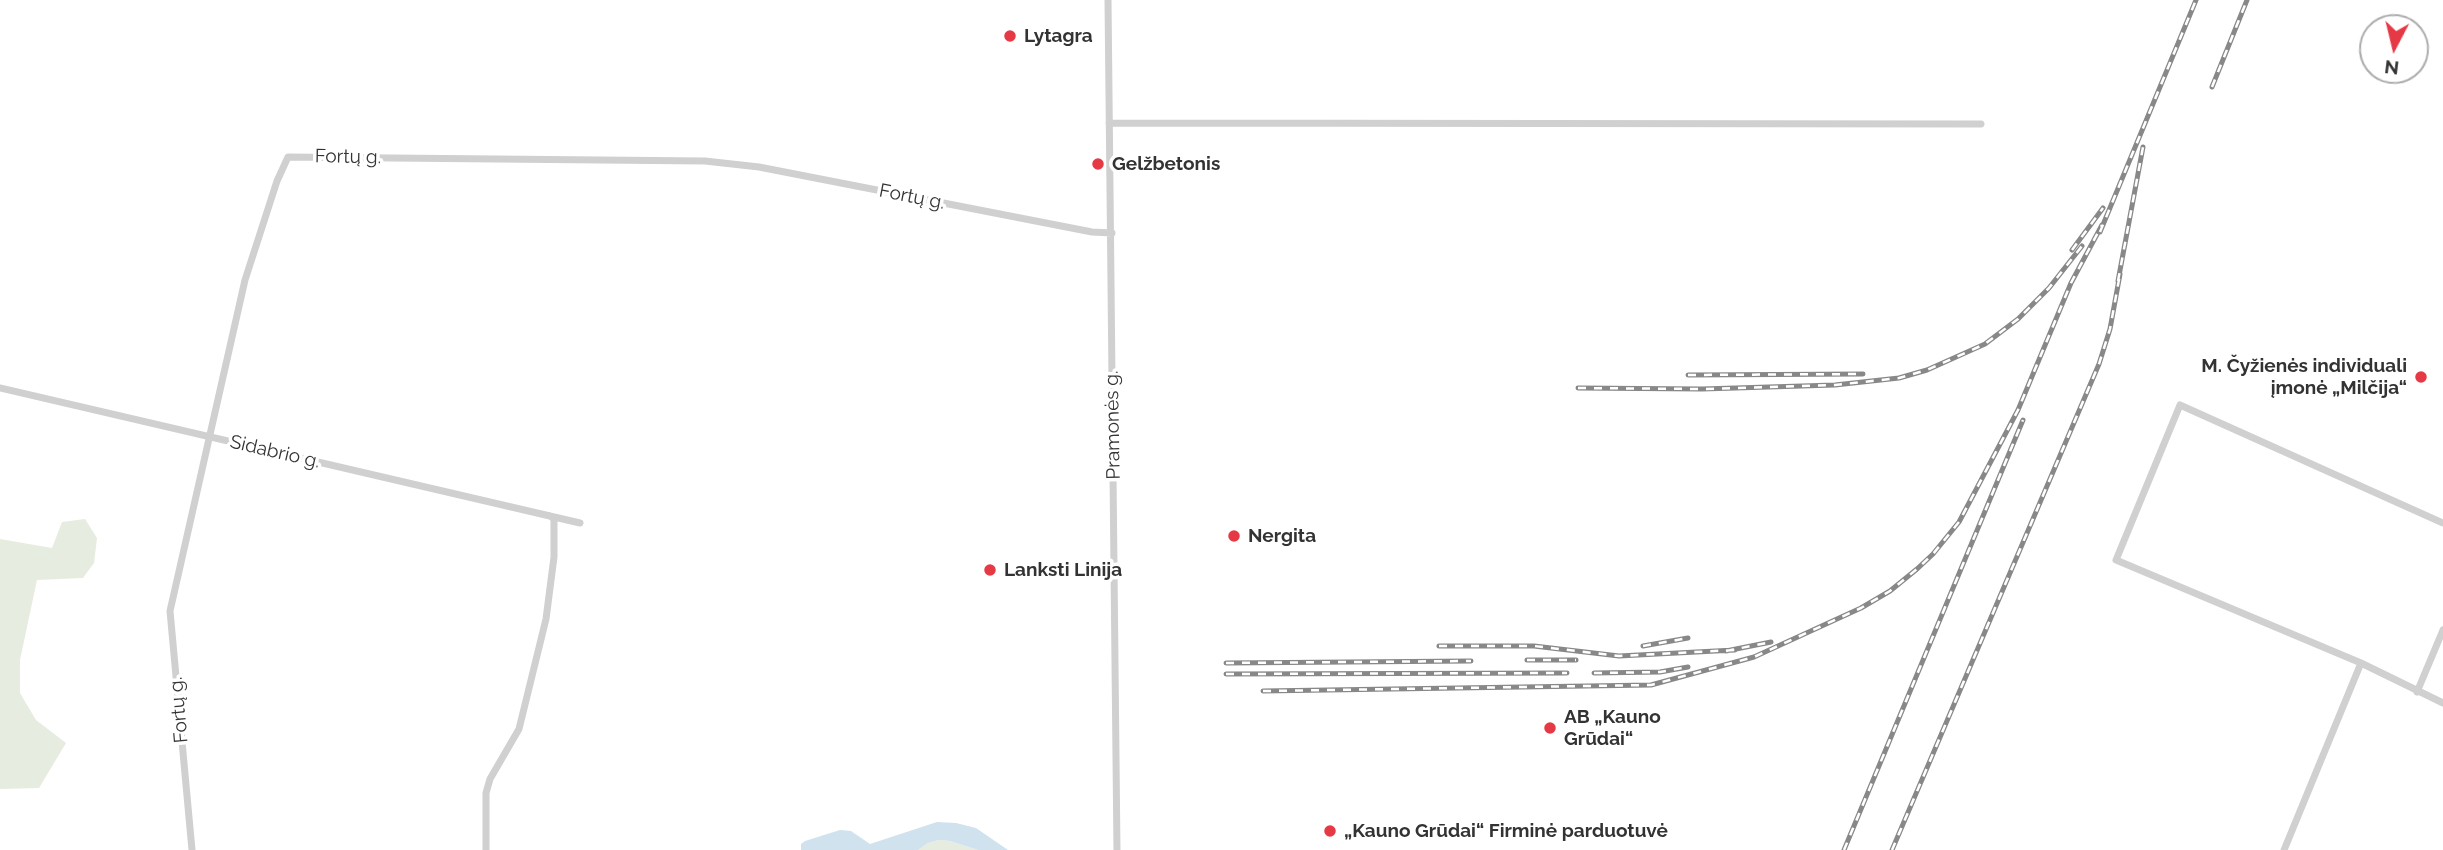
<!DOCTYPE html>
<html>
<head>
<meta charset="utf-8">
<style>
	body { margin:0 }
	#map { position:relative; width:2443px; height:850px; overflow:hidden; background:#fff; font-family:Raleway,sans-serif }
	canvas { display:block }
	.north { position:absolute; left:2359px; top:14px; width:70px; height:70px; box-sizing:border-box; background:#fff; border:2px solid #adadad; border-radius:50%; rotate:187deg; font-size:19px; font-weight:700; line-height:28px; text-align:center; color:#333 }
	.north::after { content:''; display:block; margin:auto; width:24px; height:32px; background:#e63946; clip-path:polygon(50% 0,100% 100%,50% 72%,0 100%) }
</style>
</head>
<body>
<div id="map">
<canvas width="2443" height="850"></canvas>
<div class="north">N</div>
</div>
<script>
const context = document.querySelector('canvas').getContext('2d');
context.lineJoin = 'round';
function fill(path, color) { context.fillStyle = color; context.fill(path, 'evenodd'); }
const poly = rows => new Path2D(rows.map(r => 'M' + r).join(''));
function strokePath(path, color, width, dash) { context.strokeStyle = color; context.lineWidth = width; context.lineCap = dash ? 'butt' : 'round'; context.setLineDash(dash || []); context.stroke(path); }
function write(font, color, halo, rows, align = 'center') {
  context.font = font + ' Raleway,sans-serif'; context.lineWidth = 7; context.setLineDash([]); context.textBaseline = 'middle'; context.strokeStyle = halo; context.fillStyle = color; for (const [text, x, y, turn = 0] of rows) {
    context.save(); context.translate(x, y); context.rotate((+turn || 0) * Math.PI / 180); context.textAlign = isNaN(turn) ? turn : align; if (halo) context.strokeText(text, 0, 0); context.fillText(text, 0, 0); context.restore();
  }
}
const green = poly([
	[85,519,97,538,94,563,83,578,37,580,20,660,20,693,36,720,66,743,39,788,0,789,0,539,52,548,62,522],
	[939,840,950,841,978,850,918,850,928,843]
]);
const water = poly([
	[937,822,956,823,976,828,1008,850,978,850,950,841,939,840,928,843,918,850,801,850,801,844,805,841,840,830,851,831,870,844]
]);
const street = poly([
	[1108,0,1117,850],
	[1109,123,1981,124],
	[0,388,580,523],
	[2443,523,2180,405,2116,560,2361,663,2443,703],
	[2417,692,2443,630],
	[192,850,170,611,245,280,277,181,288,157,705,161,759,167,1092,232,1112,233],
	[486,850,486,793,490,779,519,729,546,619,554,557,554,519,550,516],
	[2284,850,2361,663]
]);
const rail = poly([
	[2212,87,2247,0],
	[2100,232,2196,0],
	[2072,250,2103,208],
	[2118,281,2143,147],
	[1688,375,1863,374],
	[1578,388,1702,389,1835,385,1899,378,1927,370,1985,344,2018,319,2049,288,2082,246],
	[1439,646,1534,646,1619,656,1735,650],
	[1643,646,1688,638],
	[1726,651,1771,642],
	[1527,660,1576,660],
	[1226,663,1471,661],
	[1594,673,1660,672,1688,667],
	[1226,674,1567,673],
	[1263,691,1651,685,1754,657,1861,608,1890,591,1917,569,1933,554,1959,522,2018,410,2071,283,2102,225],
	[1844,850,2023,420],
	[1892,850,2099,364,2110,329,2120,274]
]);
const markers = [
	[1010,36,7,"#e63946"],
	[1098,164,7,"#e63946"],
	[2421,377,7,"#e63946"],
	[1234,536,7,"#e63946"],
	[990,570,7,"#e63946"],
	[1550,728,7,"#e63946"],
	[1330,831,7,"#e63946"]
];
const poiNames = [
	["Lytagra",1024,36],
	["Gelžbetonis",1112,164],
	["M. Čyžienės individuali",2407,366,"right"],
	["įmonė „Milčija“",2407,388,"right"],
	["Nergita",1248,536],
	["Lanksti Linija",1004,570],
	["AB „Kauno",1564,717],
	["Grūdai“",1564,739],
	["„Kauno Grūdai“ Firminė parduotuvė",1344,831]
];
const streetNames = [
	["Fortų g.",348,157,1],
	["Fortų g.",912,197,11],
	["Pramonės g.",1113,425,-91],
	["Sidabrio g.",275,452,13],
	["Fortų g.",179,710,-95]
];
fill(green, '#e6ecdf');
fill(water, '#cfe2ee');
strokePath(street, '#d0d0d0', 7);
strokePath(rail, '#888', 5);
strokePath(rail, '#fff', 2.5, [8]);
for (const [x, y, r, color] of markers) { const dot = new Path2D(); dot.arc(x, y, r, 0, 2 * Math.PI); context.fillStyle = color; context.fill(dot); strokePath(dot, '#fff', 2.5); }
write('bold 19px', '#333', '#fff', poiNames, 'left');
write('19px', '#333', '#fff', streetNames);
</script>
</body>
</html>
